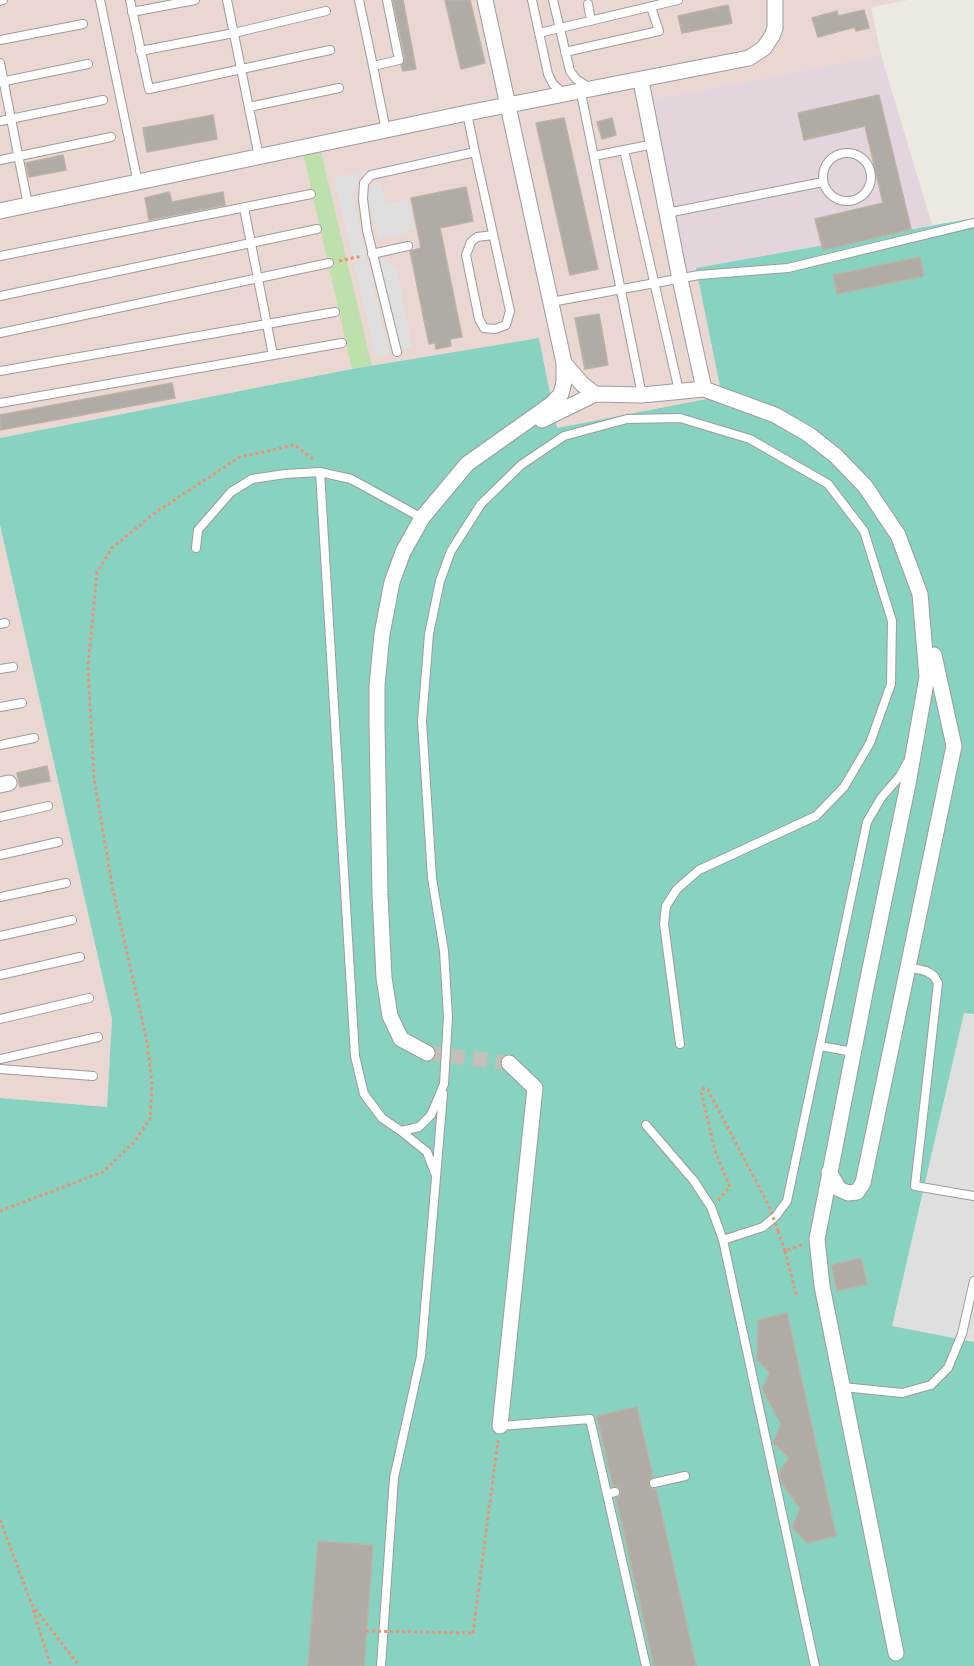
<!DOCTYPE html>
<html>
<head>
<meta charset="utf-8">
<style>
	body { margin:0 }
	canvas { display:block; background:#ebe9e1 }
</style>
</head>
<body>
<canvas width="974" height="1666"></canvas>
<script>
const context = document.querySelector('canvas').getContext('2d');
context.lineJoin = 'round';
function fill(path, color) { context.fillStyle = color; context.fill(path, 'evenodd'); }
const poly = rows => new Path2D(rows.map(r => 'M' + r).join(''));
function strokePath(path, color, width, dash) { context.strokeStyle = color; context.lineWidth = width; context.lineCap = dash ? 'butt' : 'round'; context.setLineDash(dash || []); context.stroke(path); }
const commercial = poly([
	[0,0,908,0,871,7,881,55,645,101,699,275,722,396,557,428,539,338,352,369,0,438],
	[0,525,112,1019,107,1107,0,1098]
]);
const industrial = poly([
	[881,55,932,225,697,268,699,275,680,279,645,101]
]);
const grass = poly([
	[319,144,372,366,352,369,302,148]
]);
const pitch = poly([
	[974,218,974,1666,0,1666,0,1098,107,1107,112,1019,0,525,0,438,352,369,539,338,557,428,722,396,696,268]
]);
const parking = poly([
	[464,147,465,151,357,175,359,188,351,190,389,354,376,358,334,178],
	[380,183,387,204,408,200,414,229,406,231,406,234,378,239,368,195,371,184],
	[384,259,396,267,412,347,400,350,378,260],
	[964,1013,974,1014,974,1342,892,1326]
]);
const building = poly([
	[393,0,403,0,416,69,403,71,401,65,405,59,393,0],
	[445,0,470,0,485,63,461,69,445,0],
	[728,5,732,23,682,33,678,16,728,5],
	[864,10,869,28,856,31,855,27,818,37,812,18,837,11,838,16,864,10],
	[879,95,911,229,823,250,815,219,883,203,865,126,804,140,798,113,879,95],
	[213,115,217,139,147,152,143,128,213,115],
	[564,118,598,269,570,275,536,123,564,118],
	[612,118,616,135,602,139,597,122,612,118],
	[63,155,66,170,29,177,26,163,63,155],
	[466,187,473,221,440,228,462,337,450,339,451,346,436,349,435,343,429,344,410,251,421,248,411,198,466,187],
	[169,192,172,202,223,192,225,205,149,220,145,198,169,192],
	[920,257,924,276,837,294,833,275,920,257],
	[599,314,608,365,585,369,575,318,599,314],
	[172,383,175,398,0,430,0,415,172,383],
	[47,766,50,781,20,787,17,773,47,766],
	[861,1258,867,1284,837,1291,831,1265,861,1258],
	[787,1313,836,1536,807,1543,792,1527,800,1509,782,1483,779,1473,789,1458,773,1443,781,1424,762,1389,770,1373,757,1360,758,1320,787,1313],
	[637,1407,653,1477,649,1481,648,1485,652,1488,656,1489,696,1666,654,1666,616,1498,620,1496,621,1491,619,1487,613,1486,597,1416,637,1407],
	[318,1541,373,1545,364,1666,308,1666,318,1541]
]);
const minorTunnel = poly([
	[427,1053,509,1063]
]);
const path = poly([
	[339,261,362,256],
	[718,1200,730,1187,715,1151,701,1091,704,1088,708,1090,769,1206],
	[0,1211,103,1172,134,1142,150,1119,152,1084,147,1042,113,890,94,778,88,667,97,572,112,548,156,512,240,457,295,445,314,460],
	[778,1231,785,1251,804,1244],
	[785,1251,797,1297],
	[0,1520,32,1605,77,1663],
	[33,1610,51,1666],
	[473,1633,498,1440]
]);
const service = poly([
	[100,0,138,183],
	[130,0,149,89,330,50],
	[227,0,259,157],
	[359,0,373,66,399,60,387,0],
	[532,0,548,74,553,84,563,93],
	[553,0,570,71,576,79,590,88],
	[0,1,3,0],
	[588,4,591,21],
	[132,12,195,0],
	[539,33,678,0],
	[0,40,83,24],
	[140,51,234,33,326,11],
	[565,52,659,31,651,7],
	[0,63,28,205],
	[373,66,386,131],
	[0,82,88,64],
	[581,93,642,395],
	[249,107,339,88],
	[0,121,103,100],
	[624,150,679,391],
	[475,152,510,311,506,325,495,329,484,328,479,319,466,255,471,242,477,237,493,235],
	'823 177a24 24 0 1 1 48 0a24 24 0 1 1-48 0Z',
	[594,156,654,144],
	[0,160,111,137],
	[244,208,273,355],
	[667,213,823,182],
	[372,254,408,246],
	[0,256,311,194],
	[0,296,317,229],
	[551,302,699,275,788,268,974,223],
	[0,333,329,263],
	[397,352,367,230,363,199,364,183,371,175,475,152,467,113],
	[0,371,335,312],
	[0,403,342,343],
	[320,472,355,1056,364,1094,382,1118,401,1131,419,1127,431,1115,444,1084,448,1017,444,951,432,878,422,721,429,634,440,581,451,551,481,504,521,465,564,436,627,419,680,418,750,439,828,484,864,531,892,621,891,684,870,743,844,787,816,816,699,870,677,889,666,906,664,924,680,1044],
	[196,548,198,530,231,492,252,479,285,474,320,472,351,479,422,518],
	[0,624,5,623],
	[0,669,13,667],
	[0,707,22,703],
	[0,745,34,738],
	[0,817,48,806],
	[0,855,58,842],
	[0,897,66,883],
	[0,936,72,920],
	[908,967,926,971,934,976,938,983,915,1186,974,1196],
	[0,975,80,957],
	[0,1019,89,998],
	[820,1046,853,1052],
	[0,1059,98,1037],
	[0,1069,93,1076],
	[646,1125,694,1181,711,1207,723,1240,815,1666],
	[401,1131,427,1152,435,1173],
	[723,1240,763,1227,776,1216,787,1201,867,822,881,798,900,776,907,763],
	[843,1387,902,1393,931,1385,948,1368,962,1334,974,1281],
	[500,1426,590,1419,607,1494,615,1492],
	[654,1483,685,1476],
	[607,1494,646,1666],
	[381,1666,394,1478,421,1356,443,1094]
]);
const minor = poly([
	[485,0,564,363,582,384,595,394,642,395,704,389,775,415,808,434,836,456,865,486,898,535,920,594,927,677,908,784,866,988,817,1239,822,1286,896,1653],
	[641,81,680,279,704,389],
	[0,211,467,113,749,58,764,48,772,36,775,28,775,0],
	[542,420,595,394],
	[0,785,9,783],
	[427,1053,401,1039,390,1016,384,978,380,895,377,725,377,685,382,634,392,582,403,552,422,518,467,464,553,403,561,394,564,382,564,363],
	[829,1172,839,1189,848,1193,857,1192,863,1183,954,746,934,655],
	[500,1426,535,1088,509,1063]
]);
const pathBridge = poly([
	[769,1206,778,1231],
	[366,1631,473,1633]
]);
fill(commercial, '#ead7d2');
fill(industrial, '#e3d4de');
fill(grass, '#bde0ac');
fill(pitch, '#88d2c1');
fill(parking, '#dfdfdf');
fill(building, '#b0aba4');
strokePath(building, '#bbb2a6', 1.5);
strokePath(minorTunnel, '#c1c0b9', 15, [15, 8]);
strokePath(service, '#9c9c9c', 10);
strokePath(minor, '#9c9c9c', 17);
strokePath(path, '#e89375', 3, [3, 3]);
strokePath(service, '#fff', 8);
strokePath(minor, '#fff', 15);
strokePath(pathBridge, '#e89375', 3, [3, 3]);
</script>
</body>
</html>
